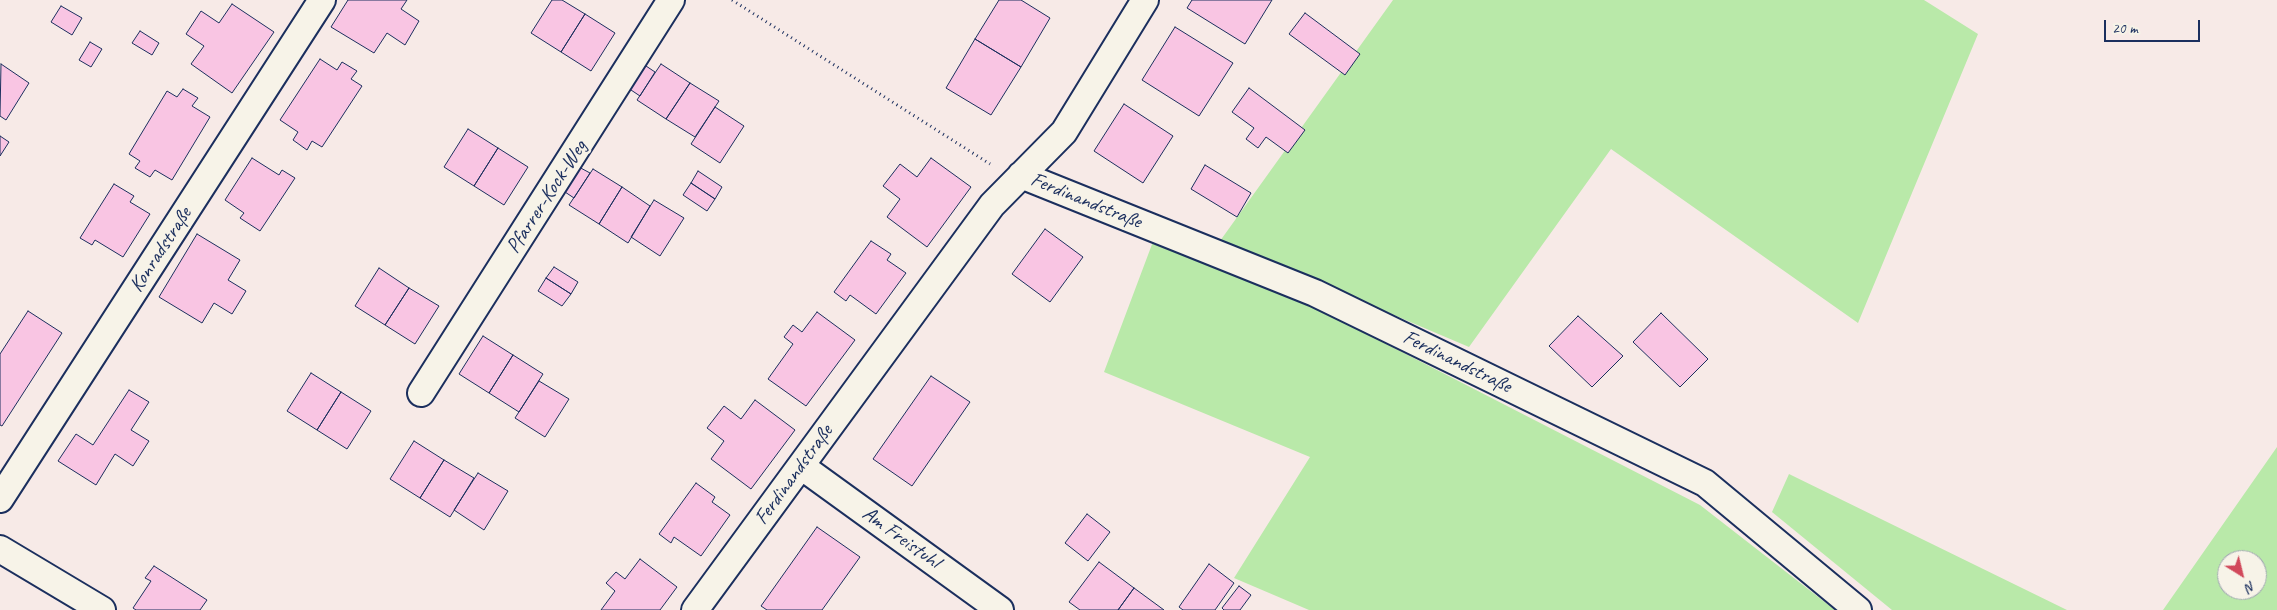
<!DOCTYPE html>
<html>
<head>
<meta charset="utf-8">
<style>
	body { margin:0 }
	#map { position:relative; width:2277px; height:610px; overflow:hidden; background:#f7eae7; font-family:Caveat,sans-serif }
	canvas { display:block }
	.north { position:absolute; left:2217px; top:550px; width:50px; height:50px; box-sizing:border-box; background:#f7f3e8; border:1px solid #9fa5b1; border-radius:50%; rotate:144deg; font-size:14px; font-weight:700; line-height:20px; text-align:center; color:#1b2f5e }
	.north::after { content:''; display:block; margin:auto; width:18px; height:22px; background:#d1495b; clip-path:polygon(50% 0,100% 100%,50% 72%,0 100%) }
	.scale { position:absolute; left:2104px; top:20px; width:96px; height:22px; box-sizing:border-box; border:2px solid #1b2f5e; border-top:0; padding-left:6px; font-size:15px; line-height:18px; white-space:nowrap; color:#1b2f5e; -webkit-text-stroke:4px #f7f3e8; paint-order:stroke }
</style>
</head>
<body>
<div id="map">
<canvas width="2277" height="610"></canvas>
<div class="north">N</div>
<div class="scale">20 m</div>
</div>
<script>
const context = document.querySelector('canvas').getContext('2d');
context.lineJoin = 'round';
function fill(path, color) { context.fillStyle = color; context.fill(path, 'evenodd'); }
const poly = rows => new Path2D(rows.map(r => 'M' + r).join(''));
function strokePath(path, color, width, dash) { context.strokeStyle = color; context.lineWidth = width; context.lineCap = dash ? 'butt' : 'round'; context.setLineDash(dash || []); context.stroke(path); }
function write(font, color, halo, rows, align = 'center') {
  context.font = font + ' Caveat,sans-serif'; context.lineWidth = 5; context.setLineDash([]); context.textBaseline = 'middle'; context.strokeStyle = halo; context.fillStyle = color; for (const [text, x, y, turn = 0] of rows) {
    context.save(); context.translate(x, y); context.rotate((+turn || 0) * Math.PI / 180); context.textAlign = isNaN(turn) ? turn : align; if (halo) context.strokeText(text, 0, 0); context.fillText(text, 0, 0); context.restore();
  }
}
const green = poly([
	[1393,0,1924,0,1978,34,1858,323,1611,149,1469,347,1220,241],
	[1154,239,1322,311,1700,505,1835,610,1309,610,1234,578,1310,457,1104,372],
	[2277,447,2277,610,2163,610],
	[2227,560,2257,560,2257,590,2227,590],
	[1789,474,2067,610,1892,610,1772,512]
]);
const building = poly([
	[348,0,407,0,401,9,419,21,405,45,387,33,374,53,331,27,348,0],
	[552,0,562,0,585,14,561,52,531,33,552,0],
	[999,0,1021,0,1050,18,1021,67,975,39,999,0],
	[1192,0,1272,0,1245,44,1187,8,1192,0],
	[232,4,274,32,232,93,191,64,204,46,186,34,201,11,219,23,232,4],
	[61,6,82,18,72,35,51,22,61,6],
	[1305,13,1360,54,1345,75,1289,34,1305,13],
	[585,14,615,33,591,71,561,52,585,14],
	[1175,27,1233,63,1199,116,1142,80,1175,27],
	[140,31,159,43,152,55,132,43,140,31],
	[975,39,1021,67,991,115,946,88,975,39],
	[90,42,102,49,91,67,79,60,90,42],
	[320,59,337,70,342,62,357,71,351,79,362,86,322,147,312,141,307,150,293,140,298,132,280,120,320,59],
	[1,64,29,83,6,120,0,116,1,64],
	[643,64,655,72,640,96,628,88,643,64],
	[661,64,690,83,666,119,637,100,661,64],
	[690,83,719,101,695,137,666,119,690,83],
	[1249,88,1305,130,1288,153,1266,137,1258,148,1246,139,1254,128,1232,112,1249,88],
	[183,89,198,98,192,106,210,117,172,180,155,170,150,177,135,168,140,161,129,154,167,91,177,97,183,89],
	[1124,104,1173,136,1143,183,1094,151,1124,104],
	[715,107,744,126,720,163,691,144,715,107],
	[468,129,498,148,474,186,444,167,468,129],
	[0,136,9,142,0,156,0,136],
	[498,148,528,167,504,205,474,186,498,148],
	[252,158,279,175,282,170,295,178,260,231,240,218,244,213,225,200,252,158],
	[931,158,971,187,927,247,887,217,900,199,883,186,900,164,917,177,931,158],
	[1205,165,1251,193,1237,217,1191,189,1205,165],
	[577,166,590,173,574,198,562,190,577,166],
	[593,169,622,187,599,224,569,205,593,169],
	[698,171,722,187,715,199,691,183,698,171],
	[691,183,715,199,707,211,683,195,691,183],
	[114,184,134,196,130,202,150,214,123,257,95,240,92,245,80,238,114,184],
	[622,187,650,206,628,243,599,224,622,187],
	[654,200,684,218,660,256,631,237,654,200],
	[1045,229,1083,257,1050,302,1012,274,1045,229],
	[197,234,240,260,228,280,246,291,232,314,214,303,202,323,159,297,197,234],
	[871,241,891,254,887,260,906,273,876,314,850,295,846,301,834,292,871,241],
	[554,267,578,282,571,294,546,278,554,267],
	[379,268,409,288,385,325,355,306,379,268],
	[546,278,571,294,562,306,538,291,546,278],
	[409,288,439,306,415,344,385,325,409,288],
	[28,311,62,333,2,426,0,425,0,354,28,311],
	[817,312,855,340,806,406,768,379,793,344,784,337,793,325,802,332,817,312],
	[1661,313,1708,359,1680,387,1633,342,1661,313],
	[1578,316,1623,356,1592,387,1549,346,1578,316],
	[483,336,513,355,489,393,459,374,483,336],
	[513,355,543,374,519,412,489,393,513,355],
	[311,373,341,392,317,430,287,411,311,373],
	[931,376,970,402,912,486,873,459,931,376],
	[539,381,569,399,545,437,515,418,539,381],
	[129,390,149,402,131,430,149,441,133,466,115,454,96,485,58,461,76,434,93,445,129,390],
	[341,392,371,411,347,449,317,430,341,392],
	[755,400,795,430,751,489,711,459,724,441,707,428,724,406,741,419,755,400],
	[414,441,444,460,420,498,390,479,414,441],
	[444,460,474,478,450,517,420,498,444,460],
	[478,473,508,491,484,530,454,510,478,473],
	[696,483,715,497,712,502,730,515,701,556,674,537,671,543,659,534,696,483],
	[1087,514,1110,532,1088,561,1065,543,1087,514],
	[817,527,860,557,822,610,767,610,761,606,817,527],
	[640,559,677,587,660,610,601,610,615,591,606,583,616,572,625,579,640,559],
	[1099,562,1134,588,1118,610,1080,610,1069,602,1099,562],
	[1209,564,1234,583,1215,610,1183,610,1179,607,1209,564],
	[154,566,207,600,200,610,136,610,133,608,151,581,145,578,154,566],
	[1239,586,1251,595,1240,610,1224,610,1222,608,1239,586],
	[1134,588,1164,610,1118,610,1134,588]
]);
const path = poly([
	[732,0,990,164]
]);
const street = poly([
	[1021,175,1315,293,1705,483,1858,610],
	[421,393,671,0],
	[801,466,1000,610],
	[0,499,322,0],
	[0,549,102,610],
	[695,610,992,205,1064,132,1145,0]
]);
const streetNames = [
	["Pfarrer-Kock-Weg",547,197,-57],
	["Ferdinandstraße",1086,201,22],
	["Konradstraße",161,250,-57],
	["Ferdinandstraße",1457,362,26],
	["Ferdinandstraße",794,475,-54],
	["Am Freistuhl",901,538,36]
];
fill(green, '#b9e9a9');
fill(building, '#f9c5e3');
strokePath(building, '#1b2f5e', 1);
strokePath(street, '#1b2f5e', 30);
strokePath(path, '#1b2f5e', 3, [1, 4]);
strokePath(street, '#f7f3e8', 26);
write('21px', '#1b2f5e', '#f7f3e8', streetNames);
</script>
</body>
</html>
